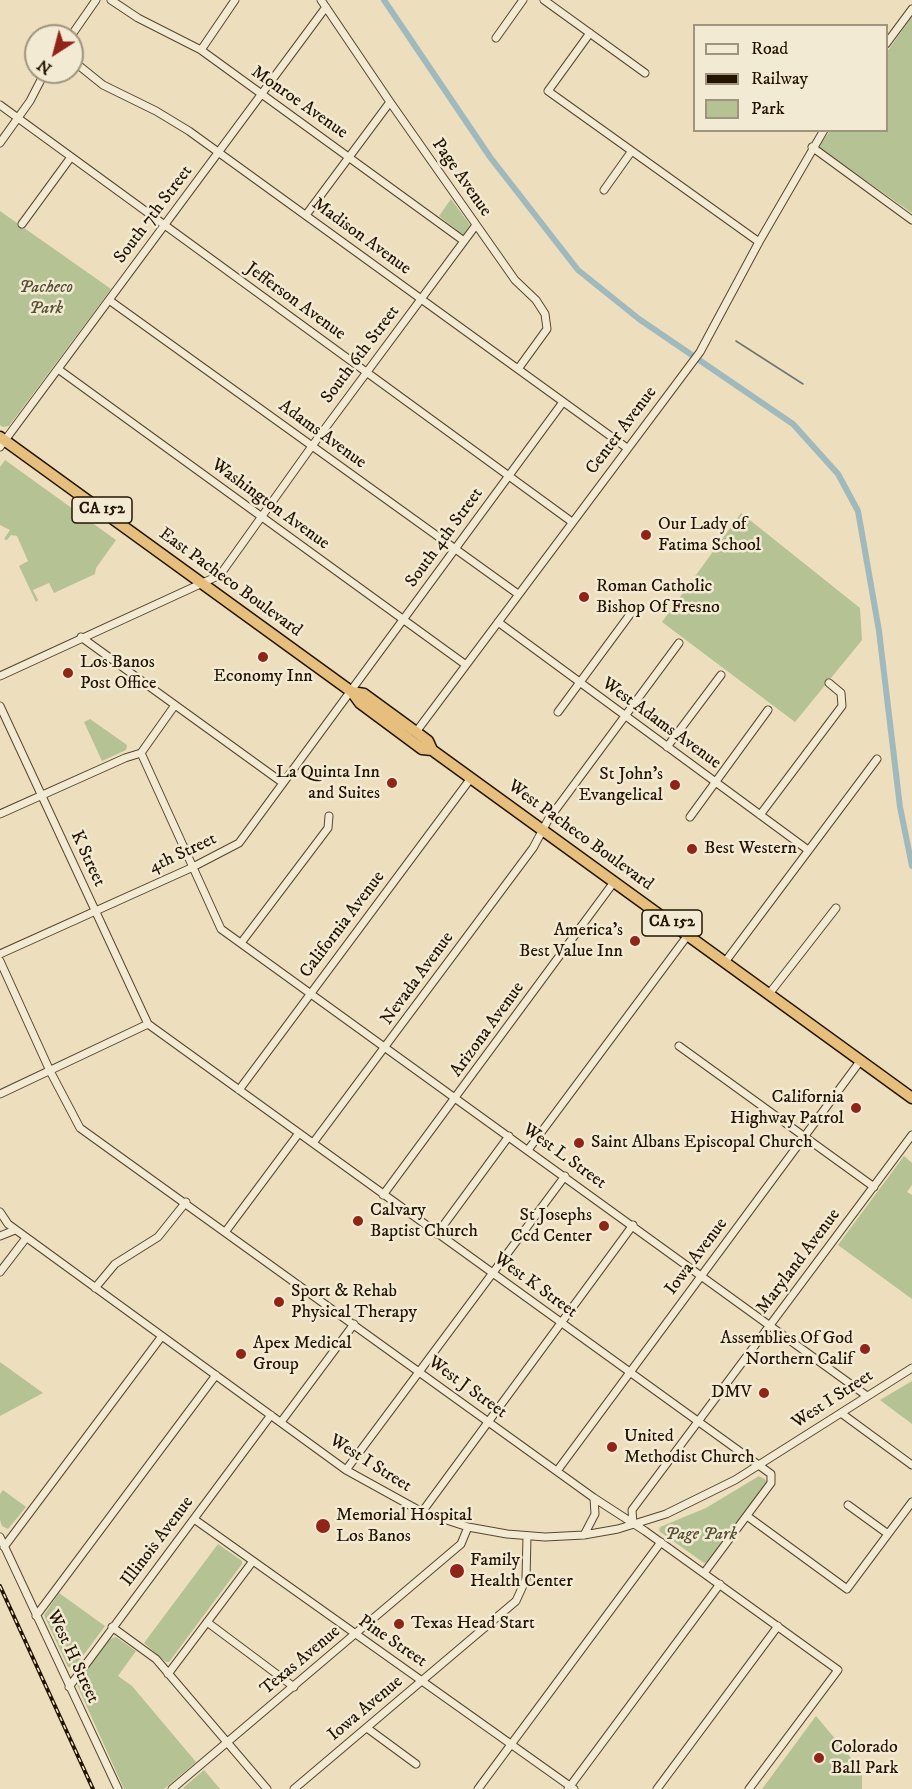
<!DOCTYPE html>
<html>
<head>
<meta charset="utf-8">
<style>
	body { margin:0 }
	#map { position:relative; width:912px; height:1789px; overflow:hidden; background:#eddebd; font-family:"IM FELL DW Pica",serif }
	canvas { display:block }
	.legend { position:absolute; left:693px; top:24px; width:195px; height:108px; box-sizing:border-box; background:#f3ead4; border:2px solid #a0947f; margin:0; padding:8px 10px; list-style:none; font-size:18px; color:#231400 }
	.legend li { display:flex; align-items:center; gap:12px; height:30px }
	.legend b { width:30px; border:2px solid #a0947f }
	.north { position:absolute; left:24px; top:24px; width:60px; height:60px; box-sizing:border-box; background:#f3ead4; border:2px solid #a0947f; border-radius:50%; rotate:216deg; font-size:16px; font-weight:700; line-height:24px; text-align:center; color:#231400 }
	.north::after { content:''; display:block; margin:auto; width:21px; height:27px; background:#8f2418; clip-path:polygon(50% 0,100% 100%,50% 72%,0 100%) }
</style>
</head>
<body>
<div id="map">
<canvas width="912" height="1789"></canvas>
<ul class="legend">
<li><b style="height:8px;background:#f3ead4"></b>Road</li>
<li><b style="height:8px;background:#231400"></b>Railway</li>
<li><b style="height:16px;background:#b5c293"></b>Park</li>
</ul>
<div class="north">N</div>
</div>
<script>
const context = document.querySelector('canvas').getContext('2d');
context.lineJoin = 'round';
function fill(path, color) { context.fillStyle = color; context.fill(path, 'evenodd'); }
const poly = rows => new Path2D(rows.map(r => 'M' + r).join(''));
function strokePath(path, color, width, dash) { context.strokeStyle = color; context.lineWidth = width; context.lineCap = dash ? 'butt' : 'round'; context.setLineDash(dash || []); context.stroke(path); }
function write(font, color, halo, rows, align = 'center') {
  context.font = font + ' "IM FELL DW Pica",serif'; context.lineWidth = 5; context.setLineDash([]); context.textBaseline = 'middle'; context.strokeStyle = halo; context.fillStyle = color; for (const [text, x, y, turn = 0] of rows) {
    context.save(); context.translate(x, y); context.rotate((+turn || 0) * Math.PI / 180); context.textAlign = isNaN(turn) ? turn : align; if (halo) context.strokeText(text, 0, 0); context.fillText(text, 0, 0); context.restore();
  }
}
const green = poly([
	[912,16,912,213,818,147,830,131,886,130,887,52],
	[451,199,470,225,463,235,439,216],
	[0,211,111,289,9,426,3,427,0,425],
	[5,460,116,540,96,568,95,574,54,593,49,583,33,590,38,600,36,602,19,566,28,561,17,536,11,535,7,540,4,539,10,530,0,525,0,467],
	[741,513,860,608,862,640,795,722,662,622],
	[90,719,127,745,126,750,102,761,84,722],
	[904,1156,912,1163,912,1185,907,1192,912,1195,912,1299,838,1245],
	[0,1362,43,1393,0,1416],
	[912,1381,912,1424,880,1400],
	[759,1476,766,1480,767,1483,707,1562,704,1563,659,1531,660,1527,706,1508],
	[3,1490,26,1507,8,1529,2,1526,0,1520,0,1494],
	[218,1544,242,1561,242,1564,169,1662,166,1662,144,1643],
	[59,1593,105,1626,74,1668,68,1667,44,1615],
	[116,1637,136,1651,118,1676,132,1686,196,1762,164,1789,124,1789,78,1687,77,1683,110,1639],
	[816,1716,857,1765,862,1774,862,1789,762,1789],
	[204,1770,220,1789,184,1789,183,1788]
]);
const stream = poly([
	[736,341,803,384]
]);
const canal = poly([
	[384,0,490,157,578,270,639,319,793,424,838,474,858,511,879,631,900,807,912,866]
]);
const minor = poly([
	[111,0,138,18,201,50,464,241],
	[321,0,390,102,515,280,536,300,545,314,547,329,518,369],
	[544,0,645,73],
	[590,33,548,91,759,242],
	[71,36,96,0],
	[496,38,523,0],
	[886,44,912,9],
	[201,50,235,0],
	[72,60,103,85,156,111,189,131,627,448],
	[0,105,572,522],
	[0,143,30,101,45,72],
	[812,147,912,220],
	[604,190,631,152],
	[306,215,390,102],
	[22,224,71,157],
	[109,300,518,594],
	[58,369,466,665],
	[0,447,326,7],
	[498,622,808,850],
	[81,637,283,783],
	[0,676,220,575,312,446,476,225],
	[0,706,148,1024,771,1474,771,1483,704,1573],
	[558,712,634,609],
	[416,732,700,352,759,242,824,130],
	[667,747,721,675],
	[141,753,221,929,867,1396],
	[0,814,125,758,141,753,175,705],
	[760,815,842,706,841,693,829,683],
	[690,817,768,710],
	[241,943,328,828,329,816],
	[0,954,191,868,239,843,563,402],
	[0,961,50,1071,80,1128,594,1498,645,1531,838,1670,749,1789],
	[725,962,877,759],
	[769,994,836,908],
	[679,1046,874,1187],
	[239,1090,471,778],
	[0,1094,148,1024],
	[313,1143,533,848,548,820,679,643],
	[528,1150,688,935],
	[383,1195,614,882],
	[0,1212,8,1224,346,1470,422,1512,468,1527,507,1534,545,1537,584,1535,618,1529,666,1514,735,1480,912,1368],
	[226,1231,299,1133],
	[437,1234,509,1136],
	[0,1236,15,1230],
	[0,1272,26,1238],
	[95,1288,115,1264,158,1237,186,1202],
	[841,1413,912,1465],
	[281,1422,354,1324],
	[346,1470,565,1176],
	[557,1471,861,1060],
	[848,1505,888,1534],
	[422,1512,633,1225],
	[747,1516,847,1589,912,1502],
	[194,1519,574,1789],
	[633,1524,632,1510,912,1135],
	[584,1535,595,1514,594,1498],
	[0,1537,118,1789],
	[4,1547,162,1336],
	[36,1616,216,1375],
	[207,1622,294,1687],
	[112,1627,156,1659,267,1789],
	[168,1674,253,1561],
	[69,1687,271,1415],
	[367,1728,416,1764],
	[172,1789,461,1544,468,1527],
	[294,1789,516,1601,526,1579,527,1536],
	[478,1789,661,1542],
	[568,1789,720,1584],
	[657,1789,778,1626]
]);
const highway = poly([
	[0,437,352,692,360,703,422,749,432,750],
	[352,692,364,694,416,732,428,741,432,750,912,1098]
]);
const rail = poly([
	[0,1586,93,1789]
]);
const markers = [
	[646,535,6,"#8f2418"],
	[584,597,6,"#8f2418"],
	[263,657,6,"#8f2418"],
	[68,673,6,"#8f2418"],
	[392,783,6,"#8f2418"],
	[675,785,6,"#8f2418"],
	[692,849,6,"#8f2418"],
	[635,941,6,"#8f2418"],
	[856,1108,6,"#8f2418"],
	[579,1143,6,"#8f2418"],
	[358,1221,6,"#8f2418"],
	[604,1226,6,"#8f2418"],
	[279,1302,6,"#8f2418"],
	[865,1349,6,"#8f2418"],
	[241,1354,6,"#8f2418"],
	[764,1393,6,"#8f2418"],
	[612,1447,6,"#8f2418"],
	[323,1526,8,"#8f2418"],
	[457,1571,8,"#8f2418"],
	[399,1624,6,"#8f2418"],
	[819,1758,6,"#8f2418"]
];
const shields = [
	[102,510,60],
	[672,923,60]
];
const shieldNames = [
	["CA 152",102,510],
	["CA 152",672,923]
];
const streetNames = [
	["Monroe Avenue",299,103,35],
	["Page Avenue",461,178,55],
	["South 7th Street",154,215,-53],
	["Madison Avenue",361,237,36],
	["Jefferson Avenue",295,302,36],
	["South 6th Street",361,355,-53],
	["Center Avenue",622,431,-53],
	["Adams Avenue",322,435,36],
	["Washington Avenue",270,505,36],
	["South 4th Street",445,538,-54],
	["East Pacheco Boulevard",230,583,36],
	["West Adams Avenue",661,724,36],
	["West Pacheco Boulevard",580,836,36],
	["4th Street",183,854,-25],
	["K Street",87,859,65],
	["California Avenue",343,925,-53],
	["Nevada Avenue",418,979,-54],
	["Arizona Avenue",488,1030,-54],
	["West L Street",564,1157,36],
	["Iowa Avenue",697,1257,-53],
	["Maryland Avenue",799,1262,-53],
	["West K Street",535,1286,36],
	["West J Street",467,1388,36],
	["West I Street",833,1400,-33],
	["West I Street",370,1464,32],
	["Illinois Avenue",158,1542,-53],
	["Pine Street",392,1642,34],
	["West H Street",72,1657,65],
	["Texas Avenue",301,1661,-40],
	["Iowa Avenue",366,1709,-40]
];
const parkNames = [
	["Pacheco",46,288],
	["Park",46,309],
	["Page Park",701,1535]
];
const poiNames = [
	["Our Lady of",658,525],
	["Fatima School",658,546],
	["Roman Catholic",596,587],
	["Bishop Of Fresno",596,608],
	["Los Banos",80,663],
	["Post Office",80,684],
	["Economy Inn",263,677,"center"],
	["La Quinta Inn",380,773,"right"],
	["and Suites",380,794,"right"],
	["St John's",663,775,"right"],
	["Evangelical",663,796,"right"],
	["Best Western",704,849],
	["America's",623,931,"right"],
	["Best Value Inn",623,952,"right"],
	["California",844,1098,"right"],
	["Highway Patrol",844,1119,"right"],
	["Saint Albans Episcopal Church",591,1143],
	["Calvary",370,1211],
	["Baptist Church",370,1232],
	["St Josephs",592,1216,"right"],
	["Ccd Center",592,1237,"right"],
	["Sport & Rehab",291,1292],
	["Physical Therapy",291,1313],
	["Assemblies Of God",853,1339,"right"],
	["Northern Calif",853,1360,"right"],
	["Apex Medical",253,1344],
	["Group",253,1365],
	["DMV",752,1393,"right"],
	["United",624,1437],
	["Methodist Church",624,1458],
	["Memorial Hospital",336,1516],
	["Los Banos",336,1537],
	["Family",470,1561],
	["Health Center",470,1582],
	["Texas Head Start",411,1624],
	["Colorado",831,1748],
	["Ball Park",831,1769]
];
fill(green, '#b5c293');
strokePath(stream, '#6d7771', 1.5);
strokePath(canal, '#9fb9bc', 6);
strokePath(minor, '#56462f', 9);
strokePath(highway, '#231400', 13);
strokePath(minor, '#f3ead4', 7);
strokePath(highway, '#e6bf7e', 10);
strokePath(rail, '#231400', 4);
strokePath(rail, '#f3ead4', 1.5, [4.5]);
for (const [x, y, r, color] of markers) { const dot = new Path2D(); dot.arc(x, y, r, 0, 2 * Math.PI); context.fillStyle = color; context.fill(dot); strokePath(dot, '#f3ead4', 2); }
for (const [x, y, w] of shields) { const box = new Path2D(); box.roundRect(x - w / 2, y - 13, w, 26, 4.5); context.fillStyle = '#f3ead4'; context.fill(box); strokePath(box, '#231400', 1.5); }
write('bold 16px', '#231400', null, shieldNames);
write('18px', '#231400', '#f3ead4', streetNames);
write('italic 18px', '#565133', '#f3ead4', parkNames);
write('18px', '#231400', '#f3ead4', poiNames, 'left');
</script>
</body>
</html>
